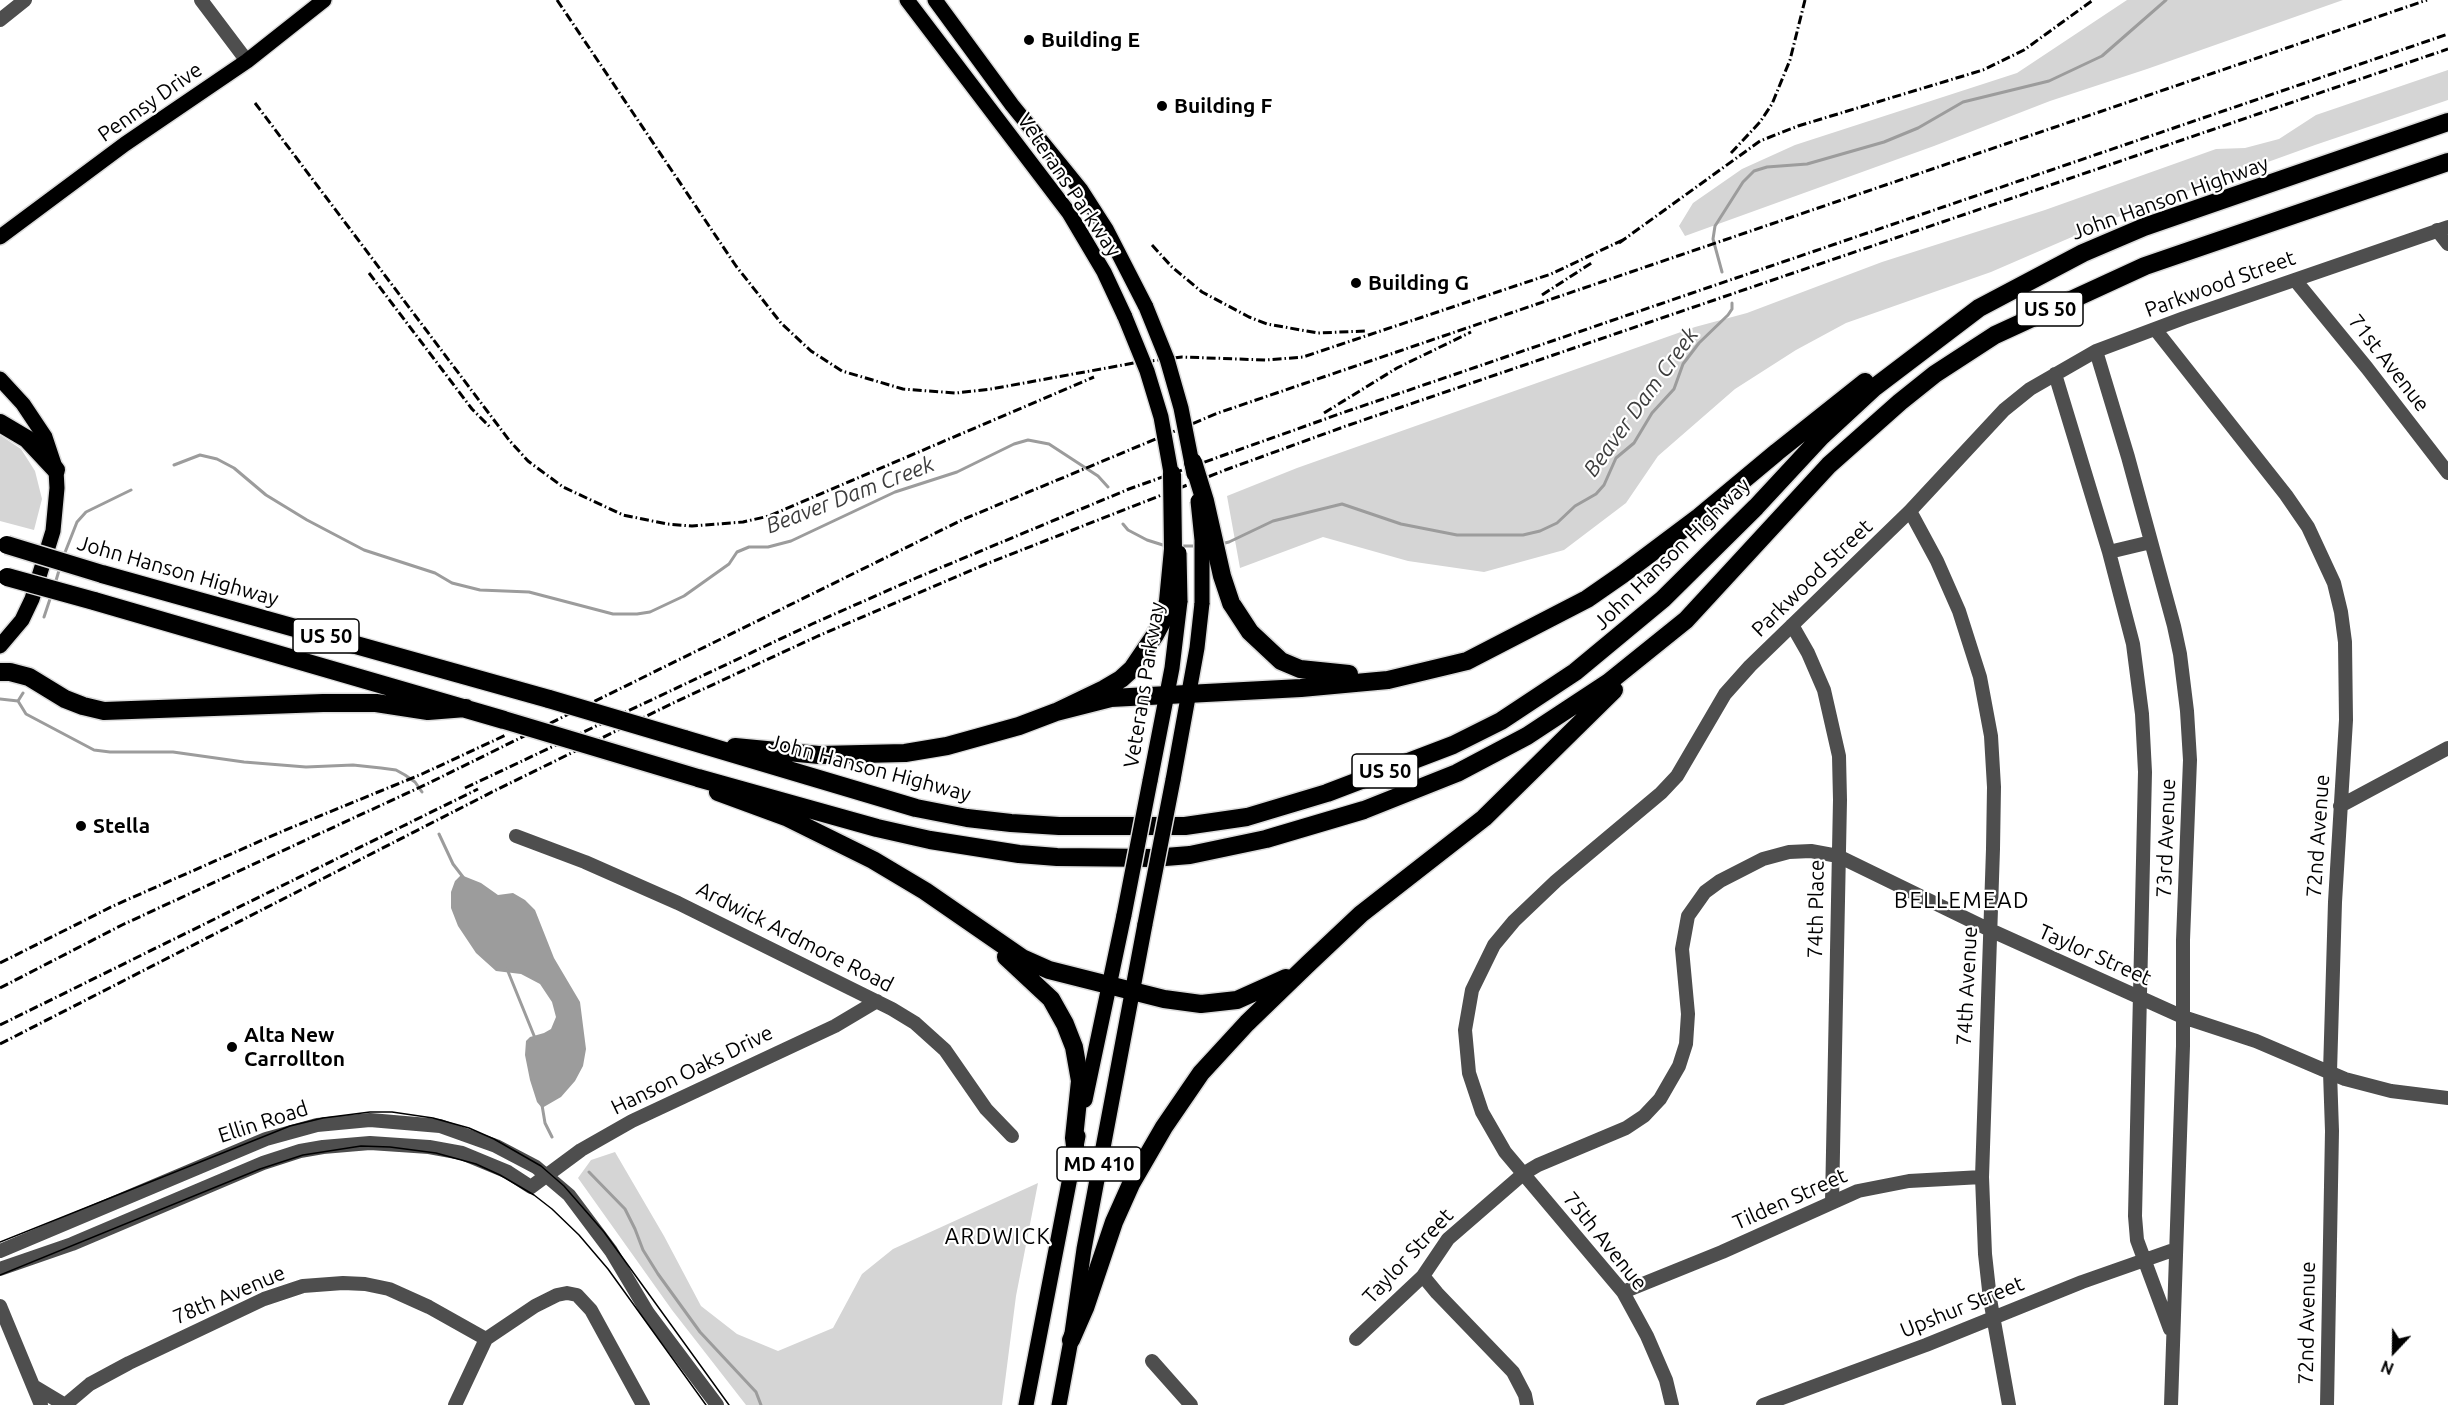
<!DOCTYPE html>
<html>
<head>
<meta charset="utf-8">
<style>
	body { margin:0 }
	#map { position:relative; width:2448px; height:1405px; overflow:hidden; background:#fff; font-family:Ubuntu,sans-serif }
	canvas { display:block }
	.north { position:absolute; left:2364px; top:1321px; width:60px; height:60px; -webkit-text-stroke:4px #fff; paint-order:stroke; rotate:202deg; font-size:16px; font-weight:700; line-height:24px; text-align:center; color:#000 }
	.north::after { content:''; display:block; margin:auto; width:21px; height:27px; background:#000; clip-path:polygon(50% 0,100% 100%,50% 72%,0 100%) }
</style>
</head>
<body>
<div id="map">
<canvas width="2448" height="1405"></canvas>
<div class="north">N</div>
</div>
<script>
const context = document.querySelector('canvas').getContext('2d');
context.lineJoin = 'round';
function fill(path, color) { context.fillStyle = color; context.fill(path, 'evenodd'); }
const poly = rows => new Path2D(rows.map(r => 'M' + r).join(''));
function strokePath(path, color, width, dash) { context.strokeStyle = color; context.lineWidth = width; context.lineCap = dash ? 'butt' : 'round'; context.setLineDash(dash || []); context.stroke(path); }
function write(font, color, halo, rows, align = 'center') {
  context.font = font + ' Ubuntu,sans-serif'; context.lineWidth = 4.5; context.setLineDash([]); context.textBaseline = 'middle'; context.strokeStyle = halo; context.fillStyle = color; for (const [text, x, y, turn = 0] of rows) {
    context.save(); context.translate(x, y); context.rotate((+turn || 0) * Math.PI / 180); context.textAlign = isNaN(turn) ? turn : align; if (halo) context.strokeText(text, 0, 0); context.fillText(text, 0, 0); context.restore();
  }
}
const green = poly([
	[2127,0,2343,0,2147,69,2050,101,1934,146,1685,236,1679,226,1693,203,1742,169,1795,145,2017,73],
	[2448,70,2448,100,2315,145,2132,211,1991,272,1846,323,1796,350,1735,389,1658,456,1626,503,1564,550,1484,572,1408,561,1323,537,1240,568,1227,496,1297,468,1695,327,1747,313,1882,262,2045,210,2216,149,2245,148,2279,139,2316,115],
	[0,435,21,449,35,471,42,499,34,530,0,521],
	[615,1152,664,1236,701,1306,737,1334,778,1351,833,1328,862,1274,893,1249,1038,1183,1016,1296,1002,1405,746,1405,672,1310,578,1178,591,1160]
]);
const water = poly([
	[461,875,481,883,498,895,513,893,525,900,535,910,554,958,580,1002,586,1049,583,1066,575,1081,561,1097,542,1108,537,1102,530,1080,525,1055,526,1041,530,1037,544,1033,551,1029,556,1017,552,1002,540,984,521,974,496,971,476,953,458,926,451,908,451,892,455,881]
]);
const stream = poly([
	[1722,272,1713,239,1715,226,1743,182,1754,171,1767,167,1807,164,1884,142,1918,128,1963,102,2049,81,2102,56,2166,0],
	[174,465,200,455,217,459,234,468,266,495,307,520,364,550,435,573,452,583,480,590,529,592,613,614,637,614,650,612,684,596,729,564,737,552,749,547,768,547,791,541,895,492,957,472,1014,444,1028,440,1049,444,1098,476,1108,487],
	[1123,524,1128,530,1147,540,1166,546],
	[1221,544,1229,542,1273,521,1342,504,1401,524,1457,535,1523,535,1540,531,1557,523,1575,506,1596,494,1604,485,1616,458,1634,443,1652,413,1674,389,1683,364,1699,343,1728,315,1732,309,1732,303],
	[1179,546,1196,546],
	[64,555,77,522,86,512,131,490],
	[55,584,60,567],
	[44,617,51,596],
	[0,699,18,701,23,693],
	[18,701,26,714,94,750,110,752,173,752,244,762,306,767,353,765,381,768,396,770,405,775,415,782,422,792],
	[439,834,453,864,463,877],
	[507,969,535,1038],
	[542,1105,545,1123,552,1137],
	[589,1172,625,1209,635,1229,643,1250,658,1274,700,1332,756,1392,761,1405]
]);
const minor = poly([
	[201,0,247,61],
	[0,20,25,0],
	[2437,230,2448,244],
	[2295,280,2367,368,2448,473],
	[2155,329,2286,495,2308,527,2334,583,2341,612,2345,642,2346,720,2335,902,2330,1072,2332,1131,2327,1405],
	[2096,351,2128,457,2174,626,2180,654,2187,711,2190,760,2183,940,2183,1046,2171,1405],
	[2055,374,2109,552,2133,644,2142,714,2145,772,2135,1216,2137,1240,2170,1329],
	[1910,511,1937,561,1959,611,1980,677,1991,736,1994,787,1993,849,1982,1177,1985,1254,1990,1299,2009,1405],
	[2109,552,2151,542],
	[1792,625,1808,653,1824,690,1839,756,1840,800,1832,1202],
	[2340,806,2448,748],
	[516,836,585,862,678,903,892,1009,915,1023,945,1050,986,1109,1012,1136],
	[0,1251,266,1139,317,1125,370,1120,440,1126,496,1146,536,1167,569,1195,611,1251,648,1313,717,1405],
	[0,1269,72,1244,263,1163,300,1151,323,1147,370,1143,429,1147,462,1153,508,1172,531,1187,581,1150,632,1121,835,1026,877,1001],
	[1423,1276,1437,1293,1513,1372,1525,1395,1527,1405],
	[1623,1292,1722,1252,1858,1191,1909,1181,1982,1177],
	[0,1306,41,1405],
	[1356,1339,1423,1276,1448,1239,1523,1174,1538,1165,1626,1128,1644,1116,1660,1099,1679,1066,1686,1044,1688,1014,1682,949,1688,916,1705,892,1720,881,1763,859,1789,852,1811,851,1838,856,1990,930,2183,1017,2256,1041,2345,1079,2391,1091,2448,1098],
	[1152,1361,1191,1405],
	[35,1387,65,1405],
	[65,1405,90,1384,129,1363,264,1299,303,1286,343,1283,365,1284,389,1289,429,1307,486,1339],
	[455,1405,486,1339,535,1306,557,1295,567,1293,577,1295,591,1310,643,1405],
	[1672,1405,1666,1380,1647,1336,1623,1292,1505,1152,1482,1112,1469,1073,1465,1030,1472,990,1494,945,1514,921,1556,881,1661,793,1677,776,1725,694,1750,666,1910,511,2004,410,2030,389,2096,351,2184,318,2448,227],
	[1763,1405,1926,1345,2082,1282,2176,1249]
]);
const major = poly([
	[907,0,1069,213,1104,272,1125,317],
	[935,0,1012,105,1081,190,1106,229,1146,307],
	[0,237,125,144,247,61,324,0],
	[0,379,23,404,45,437,56,470,57,488,53,531,32,599,22,620,0,646],
	[1173,780,1197,648,1202,603],
	[1150,781,1172,668,1180,601],
	[1085,1100,1124,915],
	[1026,1405,1078,1136],
	[1059,1405,1071,1340,1084,1249,1145,924]
]);
const highway = poly([
	[0,423,27,439,56,470],
	[102,574,549,699],
	[94,601,504,720],
	[1231,603,1250,632,1281,661,1300,669,1349,674],
	[0,672,10,672,29,677,65,699,83,706,104,711,323,703,376,703,428,711,466,708],
	[1056,712,1111,698,1301,688,1388,680,1467,661,1587,599,1623,574,1699,517,1777,452,1865,382],
	[684,739,916,808,967,818,1011,823,1059,826,1185,826,1247,817,1327,793,1453,745,1501,721,1575,672,1663,599,1756,507,1821,437,1875,387,1979,308,2083,253,2144,227,2448,122],
	[735,747,819,755,905,753,947,746,1019,726,1056,712,1104,689,1121,679,1132,669,1155,635,1163,620,1168,601],
	[698,778,877,828,930,840,1019,854,1057,857,1153,858,1190,855,1266,839,1364,810,1457,773,1527,736,1609,682,1686,620,1829,465,1900,402,1935,374,1995,335,2145,266,2448,162],
	[718,792,786,817,873,860,925,891,1022,958,1049,970,1164,999,1201,1004,1237,1000,1286,978],
	[1006,957,1051,999,1065,1024,1074,1047,1080,1081,1074,1138,1075,1146],
	[1071,1340,1085,1308,1114,1222,1131,1184,1164,1127,1201,1073,1247,1023,1308,964,1361,914,1484,818,1614,690]
]);
const tram = poly([
	[0,1242,290,1126,323,1118,370,1112,392,1112,433,1118,469,1128,494,1139,541,1166,564,1186,604,1232,729,1405],
	[0,1275,260,1169,303,1155,361,1146,390,1147,436,1153,476,1164,500,1175,534,1195,552,1209,579,1235,608,1269,706,1405]
]);
const rail = poly([
	[557,0,736,266,781,323,811,351,842,371,903,389,956,393,991,389,1134,363,1182,357,1266,360,1303,357,1551,274,1625,239],
	[255,103,509,440,528,461,563,487,623,515,667,524,692,526,743,522,769,516,1094,377],
	[1731,153,1760,122,1772,104,1790,60,1805,0],
	[1619,243,1760,141,1798,126,1983,70,2024,50,2093,0],
	[1152,245,1172,267,1202,292,1249,317,1267,324,1318,333,1366,331],
	[369,273,472,409,490,427],
	[1542,295,1593,262],
	[1324,413,1397,368,1471,332],
	[465,788,812,624,916,578,1129,489,1342,413,2448,34],
	[0,963,113,906,283,831,422,774,506,735],
	[0,988,122,925,427,784,964,519,1218,413,2427,0],
	[0,1025,478,789],
	[0,1044,494,791,671,704,818,636,986,564,1228,469,1346,426,2448,49]
]);
const majorBridge = poly([
	[1146,307,1167,359,1181,408,1194,474],
	[1125,317,1147,371,1161,417,1173,484],
	[1198,501,1202,540,1202,603],
	[1179,553,1180,601],
	[1124,915,1150,781],
	[1145,924,1173,780]
]);
const highwayBridge = poly([
	[1193,462,1205,501,1222,576,1231,603],
	[7,545,102,574],
	[7,577,94,601],
	[1168,601,1173,549,1172,474],
	[549,699,684,739],
	[504,720,698,778]
]);
const markers = [
	[1029,40,6,"#000"],
	[1162,106,6,"#000"],
	[1356,283,6,"#000"],
	[81,826,6,"#000"],
	[232,1047,6,"#000"]
];
const shields = [
	[2050,309,66],
	[326,636,66],
	[1385,771,66],
	[1099,1164,84]
];
const shieldNames = [
	["US 50",2050,309],
	["US 50",326,636],
	["US 50",1385,771],
	["MD 410",1099,1164]
];
const poiNames = [
	["Building E",1041,40],
	["Building F",1174,106],
	["Building G",1368,283],
	["Stella",93,826],
	["Alta New",244,1035],
	["Carrollton",244,1059]
];
const streetNames = [
	["Pennsy Drive",150,102,-35],
	["Veterans Parkway",1069,185,56],
	["John Hanson Highway",2170,198,-20],
	["Parkwood Street",2220,284,-20],
	["71st Avenue",2389,363,52],
	["John Hanson Highway",1672,554,-44],
	["John Hanson Highway",178,571,16],
	["Parkwood Street",1812,578,-44],
	["Veterans Parkway",1144,685,-81],
	["John Hanson Highway",870,768,15],
	["72nd Avenue",2318,836,-86],
	["73rd Avenue",2166,838,-88],
	["74th Place",1816,909,-89],
	["Ardwick Ardmore Road",795,937,27],
	["Taylor Street",2095,955,24],
	["74th Avenue",1967,986,-87],
	["Hanson Oaks Drive",692,1070,-26],
	["Ellin Road",263,1122,-18],
	["Tilden Street",1790,1199,-24],
	["75th Avenue",1605,1241,51],
	["Taylor Street",1408,1256,-47],
	["78th Avenue",229,1295,-23],
	["Upshur Street",1962,1307,-22],
	["72nd Avenue",2307,1323,-89]
];
const waterNames = [
	["Beaver Dam Creek",1641,402,-54],
	["Beaver Dam Creek",850,495,-21]
];
const neighbourhoodNames = [
	["BELLEMEAD",1962,901],
	["ARDWICK",998,1237]
];
fill(green, '#d5d5d5');
fill(water, '#9c9c9c');
strokePath(stream, '#9c9c9c', 3);
strokePath(major, '#dbdbdb', 18);
strokePath(highway, '#dbdbdb', 21);
strokePath(minor, '#4e4e4e', 14);
strokePath(major, '#000', 15);
strokePath(highway, '#000', 18);
strokePath(tram, '#000', 1.5);
strokePath(rail, '#000', 3, [9, 3, 1.5, 3]);
strokePath(majorBridge, '#dbdbdb', 18, []);
strokePath(highwayBridge, '#dbdbdb', 21, []);
strokePath(majorBridge, '#000', 15);
strokePath(highwayBridge, '#000', 18);
for (const [x, y, r, color] of markers) { const dot = new Path2D(); dot.arc(x, y, r, 0, 2 * Math.PI); context.fillStyle = color; context.fill(dot); strokePath(dot, '#fff', 2); }
for (const [x, y, w] of shields) { const box = new Path2D(); box.roundRect(x - w / 2, y - 17, w, 34, 4.5); context.fillStyle = '#fff'; context.fill(box); strokePath(box, '#000', 1.5); }
write('bold 20px', '#000', null, shieldNames);
write('bold 21px', '#000', '#fff', poiNames, 'left');
write('21px', '#000', '#fff', streetNames);
write('italic 22px', '#3d3d3d', '#fff', waterNames);
context.letterSpacing = '1.5px';
write('22px', '#000', '#fff', neighbourhoodNames);
context.letterSpacing = '0px';
</script>
</body>
</html>
